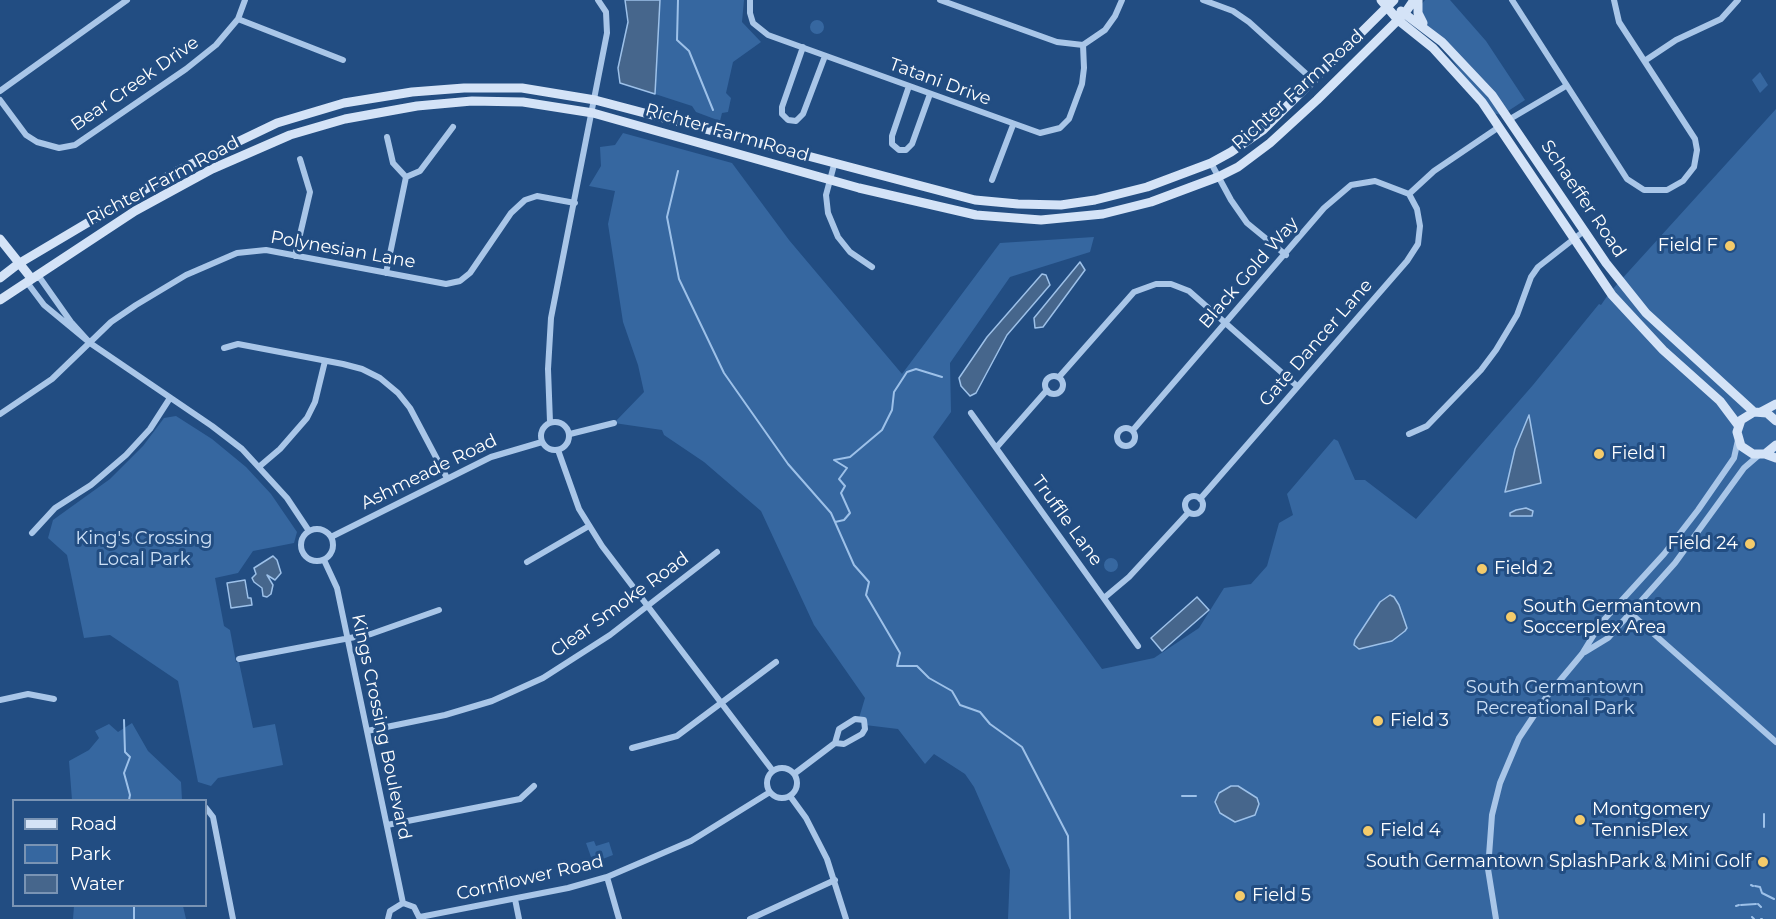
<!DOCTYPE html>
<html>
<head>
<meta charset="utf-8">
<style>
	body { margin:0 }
	#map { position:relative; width:1776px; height:919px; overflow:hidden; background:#224d82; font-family:Montserrat,sans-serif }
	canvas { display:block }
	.legend { position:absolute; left:12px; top:799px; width:195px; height:108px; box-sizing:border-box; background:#224d82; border:2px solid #7a94b4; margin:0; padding:8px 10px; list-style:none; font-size:18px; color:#fff }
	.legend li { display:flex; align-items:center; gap:12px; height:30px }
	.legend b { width:30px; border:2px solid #7a94b4 }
</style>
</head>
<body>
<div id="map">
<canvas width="1776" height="919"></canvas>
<ul class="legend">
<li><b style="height:8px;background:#d4e3f7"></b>Road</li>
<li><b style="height:16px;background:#3667a0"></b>Park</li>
<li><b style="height:16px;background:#46668c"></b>Water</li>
</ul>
</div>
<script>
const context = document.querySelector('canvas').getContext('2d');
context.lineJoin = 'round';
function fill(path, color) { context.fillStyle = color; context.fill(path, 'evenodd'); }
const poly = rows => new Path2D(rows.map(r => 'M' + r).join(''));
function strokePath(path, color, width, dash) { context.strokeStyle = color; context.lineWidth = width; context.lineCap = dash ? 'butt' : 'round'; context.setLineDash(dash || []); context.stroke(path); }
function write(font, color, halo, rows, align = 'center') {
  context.font = font + ' Montserrat,sans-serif'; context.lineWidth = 6; context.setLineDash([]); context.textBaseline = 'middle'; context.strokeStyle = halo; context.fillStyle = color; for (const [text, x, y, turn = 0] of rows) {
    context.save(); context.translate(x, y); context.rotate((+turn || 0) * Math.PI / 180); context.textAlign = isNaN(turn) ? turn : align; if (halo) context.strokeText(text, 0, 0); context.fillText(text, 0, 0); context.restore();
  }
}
const green = poly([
	[660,0,744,0,742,22,761,42,733,62,726,93,731,98,728,112,722,113,720,121,696,112,692,106,655,94],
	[1425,0,1450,0,1486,41,1525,100,1502,115,1491,113,1416,11],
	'810 27a7 7 0 1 1 14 0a7 7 0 1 1-14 0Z',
	[1760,72,1768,85,1760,93,1752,80],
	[1776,109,1776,919,1008,919,1010,870,974,787,965,774,934,754,925,764,898,729,865,725,859,718,865,698,814,625,761,511,704,462,664,435,662,430,614,423,644,392,638,365,623,322,608,224,615,191,589,186,601,166,600,147,615,145,623,133,732,163,789,240,902,374,1000,243,1094,237,1090,252,1010,277,950,363,951,412,933,437,1102,669,1154,658,1199,628,1224,588,1251,584,1267,566,1279,523,1293,515,1287,494,1334,439,1338,441,1355,480,1365,480,1416,519,1533,385,1599,304,1601,305,1610,292],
	[176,416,212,439,246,467,271,494,297,532,294,543,253,551,238,573,215,578,224,626,230,630,236,662,239,662,253,728,275,724,283,765,218,778,211,786,198,782,178,681,110,635,84,638,67,555,48,538,53,520,110,479,143,446,164,418],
	'1104 565a7 7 0 1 1 14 0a7 7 0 1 1-14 0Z',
	[132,723,148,751,181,782,182,800,72,800,69,761,89,750,99,738,95,731,109,724,118,732],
	[594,841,596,846,609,842,613,855,600,860,598,855,591,857,586,843],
	[74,906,183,906,186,919,73,919]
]);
const water = poly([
	[625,0,660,0,655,94,620,83,618,68,628,22,625,0],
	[1080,262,1085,270,1043,327,1035,328,1034,318,1080,262],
	[1042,274,1046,275,1050,285,1007,335,976,393,970,396,961,386,959,378,987,337,1042,274],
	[1529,415,1541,483,1505,492,1515,449,1529,415],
	[1526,508,1533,511,1532,516,1510,516,1510,513,1516,510,1526,508],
	[273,556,277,560,281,573,275,580,267,575,273,585,271,594,267,597,263,596,262,588,254,582,252,578,256,574,254,568,273,556],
	[245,580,248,598,251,598,252,605,231,608,227,583,245,580],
	[1390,595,1394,597,1399,605,1407,628,1405,631,1392,641,1359,649,1354,645,1355,640,1380,602,1390,595],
	[1197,597,1209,610,1162,651,1151,638,1197,597],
	[1231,786,1238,786,1257,798,1259,804,1255,815,1235,822,1220,813,1215,802,1219,793,1231,786]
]);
const stream = poly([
	[678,0,677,40,689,51,713,110],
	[678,171,667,217,679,279,724,373,788,464,831,513,854,565,869,582,866,595,900,653,897,666,917,666,929,678,952,691,960,705,980,712,990,724,1022,747,1068,836,1070,919],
	[835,522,844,520,850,513,841,493,845,486,839,479,847,468,834,460,850,457,882,430,892,410,894,392,907,372,916,369,942,377],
	[124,720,125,752,130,757,124,773,130,795,129,800],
	[1182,796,1196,796],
	[1764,814,1764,827],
	[1751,885,1753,886],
	[1755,886,1760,887,1762,893,1774,899],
	[1758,904,1761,907],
	[1741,905,1756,904],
	[134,906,134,919],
	[1736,906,1739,905],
	[1752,917,1754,919],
	[1761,919,1762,919]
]);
const street = poly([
	[750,0,750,13,753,23,768,35,1040,133,1060,128,1069,119,1082,84,1084,68,1083,45],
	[940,0,1057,42,1083,45,1105,30,1115,16,1122,0],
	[1203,0,1233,11,1249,22,1313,80],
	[1512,0,1627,179,1644,190,1667,190,1683,181,1694,167,1697,150,1695,139,1619,22,1614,0],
	[238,19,343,60],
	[803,47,782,107,782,114,788,120,796,121,803,114,825,56],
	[1646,60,1676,40,1721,19,1738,0],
	[909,86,892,136,892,144,899,150,906,150,912,144,930,94],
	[0,91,127,0],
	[0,100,26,135,37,142,59,148,75,145,186,69,216,45,238,19,245,0],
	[1510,119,1566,86],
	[387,137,393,163,406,177],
	[1211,163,1231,200,1247,223,1286,255],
	[834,165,826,195,828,213,838,237,850,252,872,267],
	[992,180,1013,125],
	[1409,194,1434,171,1499,127],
	[295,256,310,192,300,159],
	[386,273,406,177,420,171,453,127],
	[90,343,71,322,40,278,31,278,29,285,44,305,90,343,212,426,242,449,287,498,309,531],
	[224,348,238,344,343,364,362,369,380,378,398,393,410,408,447,478],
	'1045 385a9 9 0 1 1 18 0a9 9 0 1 1-18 0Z',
	[1059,377,1134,292,1156,284,1171,284,1189,291,1297,386],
	[971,413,1138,646],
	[0,414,52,379,111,322,136,305,186,275,237,253,266,250,446,284,460,281,470,273,511,213,525,200,537,196,575,203],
	'541 436a14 14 0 1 1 28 0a14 14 0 1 1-28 0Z',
	[550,422,548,369,551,318,607,33,606,12,598,0],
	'1117 437a9 9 0 1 1 18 0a9 9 0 1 1-18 0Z',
	[1133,430,1324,208,1351,185,1375,181,1409,194],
	[570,434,614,423],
	[1409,434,1427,426,1481,370,1496,350,1517,315,1531,277,1538,267,1584,231],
	[996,448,1047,390],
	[558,450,579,509,602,546,773,771],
	[260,466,280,449,307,418,315,402,325,361],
	'1185 505a9 9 0 1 1 18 0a9 9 0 1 1-18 0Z',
	[1200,499,1407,261,1418,244,1420,226,1417,209,1409,194],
	'301 545a16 16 0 1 1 32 0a16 16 0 1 1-32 0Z',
	[32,533,55,508,91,485,126,455,150,429,170,398],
	[331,537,491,457,542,442],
	[324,560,337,588,403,903],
	[527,562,589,526],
	[1104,598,1129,577,1188,513],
	[1620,604,1776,742],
	[1585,652,1608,638,1675,563,1744,468,1759,455],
	[239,659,371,634,439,610],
	[0,700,28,694,54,699],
	[367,731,445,715,492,701,543,678,610,635,717,552],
	[632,748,677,736,776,662],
	'767 783a15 15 0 1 1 30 0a15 15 0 1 1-30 0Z',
	[794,774,835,743,844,744,862,734,865,729,864,720,855,719,839,729,835,743],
	[790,796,806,818,827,859,846,919],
	[206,808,213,817,233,919],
	[387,825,520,799,534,786],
	[607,877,619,919],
	[515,899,519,919],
	[420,917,568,888,607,877,691,841,770,792],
	[388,919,390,911,403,903,414,907,420,919],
	[750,919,835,880],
	[1496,919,1488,869,1492,815,1500,783,1519,738,1547,696,1582,654,1601,623,1664,554,1698,510,1734,458,1738,440]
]);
const secondary = poly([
	[1381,0,1398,20,1433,48,1482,102,1612,295,1663,350,1720,401,1738,425],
	[1418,0,1418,13,1423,23],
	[1401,11,1442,42,1492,95,1606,263,1646,313,1754,412],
	[0,239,31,278],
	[0,278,18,264,126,200,179,170,277,123,344,103,412,92,464,88,522,88,595,100,975,200,1018,204,1061,205,1095,200,1147,187,1211,163,1231,152,1263,130,1394,0],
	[0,300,135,211,212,169,290,135,345,119,417,106,472,101,523,102,593,113,859,188,976,215,1041,220,1103,214,1151,202,1218,177,1238,167,1270,143,1317,100,1405,13,1414,0],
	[1761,412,1776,404],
	[1776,421,1767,413,1754,412,1741,420,1737,432,1741,446,1753,454,1765,454,1776,445],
	[1765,454,1776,458]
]);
const markers = [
	[1730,246,6,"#f4cb6b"],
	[1599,454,6,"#f4cb6b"],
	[1750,544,6,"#f4cb6b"],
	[1482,569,6,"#f4cb6b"],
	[1511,617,6,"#f4cb6b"],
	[1378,721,6,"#f4cb6b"],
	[1580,820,6,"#f4cb6b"],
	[1368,831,6,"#f4cb6b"],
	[1763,862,6,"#f4cb6b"],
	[1240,896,6,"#f4cb6b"]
];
const streetNames = [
	["Tatani Drive",940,82,20],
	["Bear Creek Drive",135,84,-35],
	["Richter Farm Road",1298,90,-42],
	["Richter Farm Road",727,133,16],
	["Richter Farm Road",163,181,-28],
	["Schaeffer Road",1583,199,56],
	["Polynesian Lane",343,250,10],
	["Black Gold Way",1249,273,-49],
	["Gate Dancer Lane",1316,343,-49],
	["Ashmeade Road",429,472,-26],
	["Truffle Lane",1067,521,54],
	["Clear Smoke Road",620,605,-36],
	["Kings Crossing Boulevard",381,727,78],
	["Cornflower Road",530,878,-13]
];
const poiNames = [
	["Field F",1718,246,"right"],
	["Field 1",1611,454],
	["Field 24",1738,544,"right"],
	["Field 2",1494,569],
	["South Germantown",1523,607],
	["Soccerplex Area",1523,628],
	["Field 3",1390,721],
	["Montgomery",1592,810],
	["TennisPlex",1592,831],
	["Field 4",1380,831],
	["South Germantown SplashPark & Mini Golf",1751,862,"right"],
	["Field 5",1252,896]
];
const parkNames = [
	["King's Crossing",144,539],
	["Local Park",144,560],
	["South Germantown",1555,688],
	["Recreational Park",1555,709]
];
fill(green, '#3667a0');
fill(water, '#46668c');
strokePath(water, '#9dc1e9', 1.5);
strokePath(stream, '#9dc1e9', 2);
strokePath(street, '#a9c6e8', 6);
strokePath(secondary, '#d4e3f7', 9);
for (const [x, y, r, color] of markers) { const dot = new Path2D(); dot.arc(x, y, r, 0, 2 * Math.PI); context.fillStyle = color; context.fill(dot); strokePath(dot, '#224d82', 2); }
write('18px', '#fff', '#224d82', streetNames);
write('18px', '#fff', '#224d82', poiNames, 'left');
write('18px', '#cde0f6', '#224d82', parkNames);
</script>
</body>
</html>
